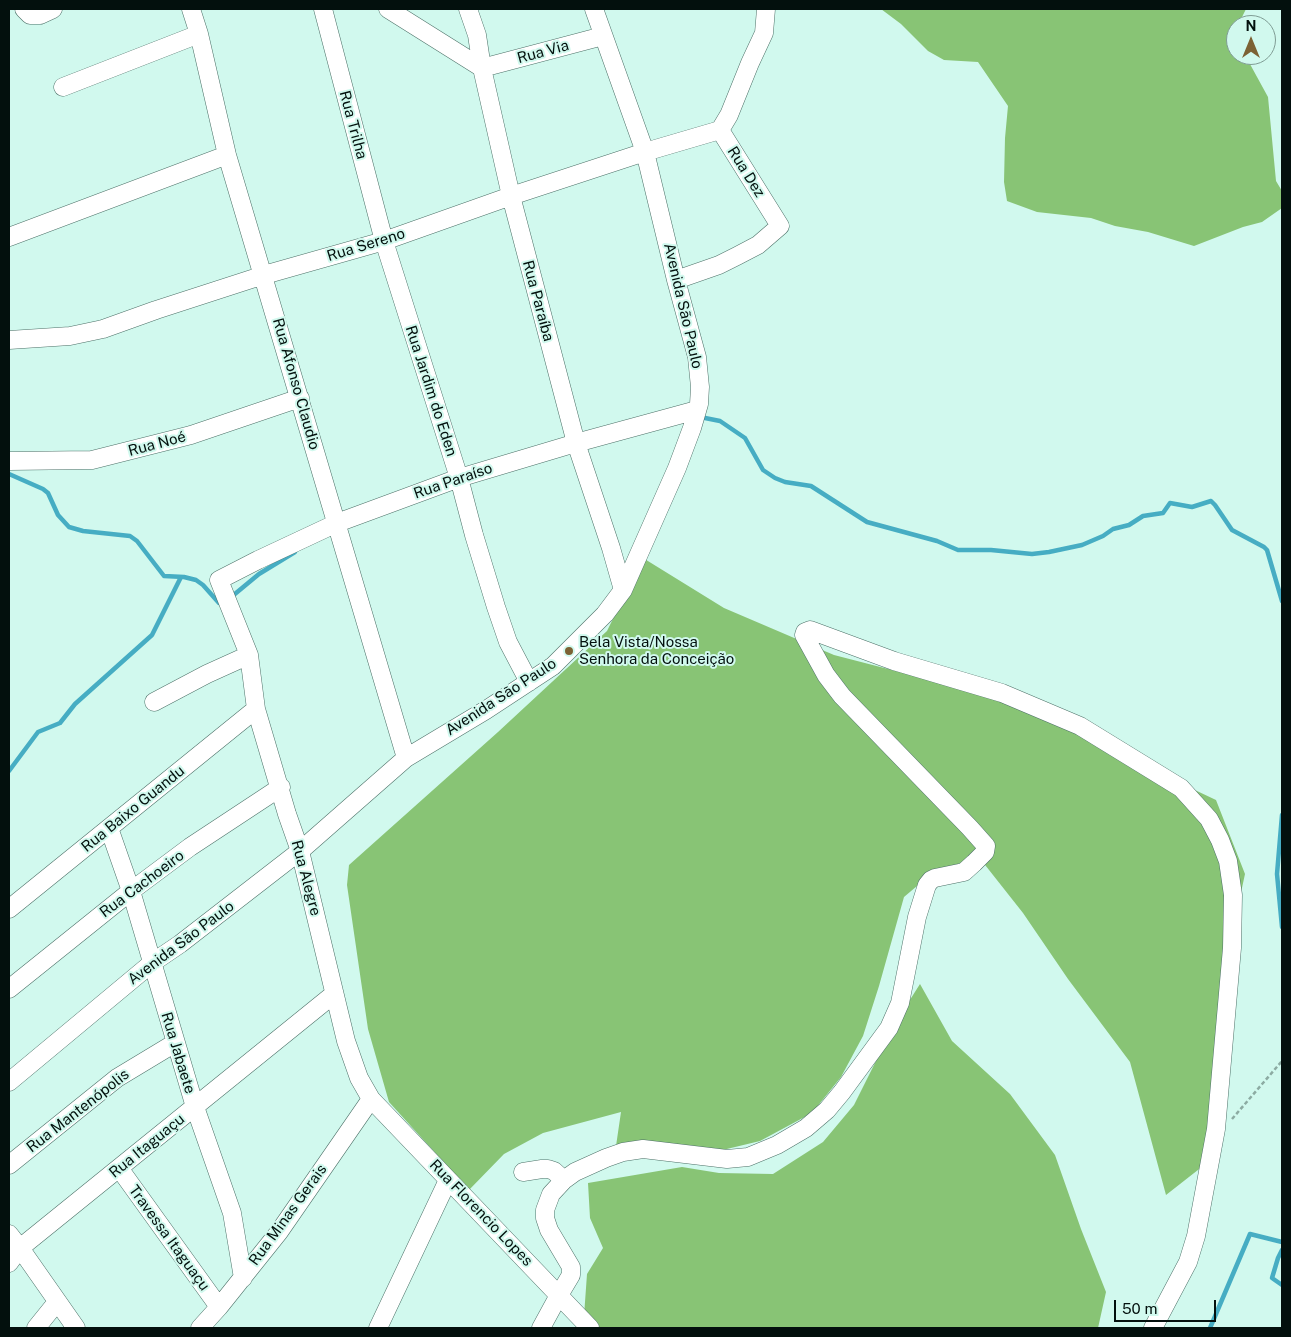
<!DOCTYPE html>
<html>
<head>
<meta charset="utf-8">
<style>
	body { margin:0 }
	#map { position:relative; width:1291px; height:1337px; overflow:hidden; background:#d1f9ee; font-family:"Public Sans",sans-serif }
	canvas { display:block }
	.frame { position:absolute; inset:0; border:10px solid #03100d; pointer-events:none }
	.north { position:absolute; left:1226px; top:15px; width:50px; height:50px; box-sizing:border-box; background:#d1f9ee; border:1px solid #7f9c94; border-radius:50%; rotate:0deg; font-size:14px; font-weight:700; line-height:20px; text-align:center; color:#03100d }
	.north::after { content:''; display:block; margin:auto; width:18px; height:22px; background:#7c6234; clip-path:polygon(50% 0,100% 100%,50% 72%,0 100%) }
	.scale { position:absolute; left:1114px; top:1300px; width:102px; height:22px; box-sizing:border-box; border:2px solid #03100d; border-top:0; padding-left:6px; font-size:15px; line-height:18px; white-space:nowrap; color:#03100d; -webkit-text-stroke:4px #d1f9ee; paint-order:stroke }
</style>
</head>
<body>
<div id="map">
<canvas width="1291" height="1337"></canvas>
<div class="frame"></div>
<div class="north">N</div>
<div class="scale">50 m</div>
</div>
<script>
const context = document.querySelector('canvas').getContext('2d');
context.lineJoin = 'round';
function fill(path, color) { context.fillStyle = color; context.fill(path, 'evenodd'); }
const poly = rows => new Path2D(rows.map(r => 'M' + r).join(''));
function strokePath(path, color, width, dash) { context.strokeStyle = color; context.lineWidth = width; context.lineCap = dash ? 'butt' : 'round'; context.setLineDash(dash || []); context.stroke(path); }
function write(font, color, halo, rows, align = 'center') {
  context.font = font + ' "Public Sans",sans-serif'; context.lineWidth = 4; context.setLineDash([]); context.textBaseline = 'middle'; context.strokeStyle = halo; context.fillStyle = color; for (const [text, x, y, turn = 0] of rows) {
    context.save(); context.translate(x, y); context.rotate((+turn || 0) * Math.PI / 180); context.textAlign = isNaN(turn) ? turn : align; if (halo) context.strokeText(text, 0, 0); context.fillText(text, 0, 0); context.restore();
  }
}
const forest = poly([
	[881,9,1246,9,1241,19,1240,25,1236,25,1236,55,1245,55,1268,97,1276,181,1282,191,1282,208,1262,222,1243,227,1194,246,1148,232,1115,226,1091,218,1037,212,1007,201,1004,182,1005,138,1008,106,978,62,944,60,928,51,901,24],
	[643,558,724,608,834,655,1000,698,1216,800,1245,874,1228,952,1203,1166,1166,1195,1130,1062,1068,979,1023,913,978,856,930,875,904,897,879,986,863,1036,841,1077,812,1113,760,1141,706,1154,616,1146,621,1112,543,1133,504,1154,469,1190,389,1102,368,1029,347,885,349,865,498,732,607,631],
	[920,984,952,1041,1010,1094,1055,1155,1081,1229,1106,1292,1098,1328,598,1328,584,1316,587,1274,603,1248,590,1218,588,1183,682,1167,719,1173,773,1174,823,1142,854,1105,894,1025]
]);
const stream = poly([
	[700,417,720,421,745,438,763,470,775,478,785,482,811,486,867,522,937,541,958,550,991,550,1032,554,1049,552,1082,545,1103,536,1113,529,1129,525,1143,516,1163,513,1170,503,1192,507,1211,501,1215,505,1232,530,1264,547,1267,550,1282,601],
	[9,474,43,489,48,493,58,515,69,527,83,531,130,536,137,541,164,576,184,577,196,580,203,585,219,603,223,602],
	[230,598,259,574,295,552],
	[9,771,38,732,60,723,75,704,152,635,181,577],
	[1282,815,1277,874,1282,927],
	[1282,1250,1278,1258,1272,1278,1282,1285],
	[1210,1328,1250,1234,1282,1242]
]);
const path = poly([
	[1232,1119,1282,1061]
]);
const minor = poly([
	[24,9,30,15,40,15,53,9],
	[191,9,199,34,227,155,406,758],
	[323,9,384,241,459,478,474,535,496,607,508,642,529,682],
	[388,9,482,68,603,36],
	[468,9,477,35,482,68,511,196,576,443,611,548,623,590],
	[63,87,199,34],
	[720,130,729,115,750,63,764,33,766,9],
	[9,237,227,155],
	[676,280,719,265,737,256,758,245,780,226,720,130],
	[9,340,70,336,103,329,156,310,264,275,384,241,511,196,645,152,720,130],
	[9,461,92,460,191,435,300,398],
	[154,702,207,674,249,655],
	[109,828,131,891,195,1107,232,1213,243,1278],
	[9,909,256,709],
	[9,989,131,891,190,847,281,787],
	[9,1082,152,963,180,944,300,851,406,758,486,710,553,666,605,614,623,590,677,468,692,428,699,404,700,387,697,357,676,280,645,152,594,9],
	[9,1165,117,1078,175,1043],
	[119,1168,219,1307],
	[523,1172,542,1169,548,1169,554,1171,564,1180],
	[9,1234,20,1248,76,1328],
	[9,1263,20,1248,334,994],
	[36,1328,57,1302],
	[200,1328,219,1307,279,1232,371,1099],
	[378,1328,448,1180],
	[541,1328,559,1295,571,1275,571,1267,549,1230,545,1218,545,1210,551,1194,564,1180,575,1172,606,1158,623,1152,643,1149,727,1159,748,1157,777,1145,806,1128,827,1110,842,1092,889,1028,900,1003,917,917,927,885,931,880,935,878,964,872,974,863,985,852,986,846,970,828,842,696,826,675,804,635,805,632,810,630,894,661,1002,693,1080,726,1181,788,1209,819,1220,840,1228,861,1233,895,1232,948,1216,1129,1196,1236,1188,1262,1153,1328],
	[590,1328,371,1099,359,1078,346,1041,300,851,287,814,256,709,249,655,219,580,258,560,337,523,459,478,576,443,697,410]
]);
const markers = [
	[569,651,5,"#7c6234"]
];
const streetNames = [
	["Rua Via",543,52,-15],
	["Rua Trilha",353,125,75],
	["Rua Dez",746,172,58],
	["Rua Sereno",366,245,-17],
	["Rua Paraíba",538,301,75],
	["Avenida São Paulo",683,306,77],
	["Rua Afonso Claudio",296,384,74],
	["Rua Jardim do Eden",431,391,72],
	["Rua Noé",157,444,-15],
	["Rua Paraíso",453,481,-19],
	["Avenida São Paulo",501,697,-33],
	["Rua Baixo Guandu",133,809,-39],
	["Rua Alegre",306,878,75],
	["Rua Cachoeiro",142,884,-37],
	["Avenida São Paulo",181,943,-37],
	["Rua Jabaete",178,1053,73],
	["Rua Mantenópolis",78,1111,-38],
	["Rua Itaguaçu",147,1146,-39],
	["Rua Florencio Lopes",481,1213,46],
	["Rua Minas Gerais",288,1215,-54],
	["Travessa Itaguaçu",169,1238,54]
];
const poiNames = [
	["Bela Vista/Nossa",579,642],
	["Senhora da Conceição",579,659]
];
fill(forest, '#88c475');
strokePath(stream, '#46adc3', 4.5);
strokePath(minor, '#4d7168', 19);
strokePath(path, '#8caba2', 2.5, [4, 2.5]);
strokePath(minor, '#fff', 18);
for (const [x, y, r, color] of markers) { const dot = new Path2D(); dot.arc(x, y, r, 0, 2 * Math.PI); context.fillStyle = color; context.fill(dot); strokePath(dot, '#d1f9ee', 2); }
write('15px', '#03100d', '#d1f9ee', streetNames);
write('15px', '#03100d', '#d1f9ee', poiNames, 'left');
</script>
</body>
</html>
